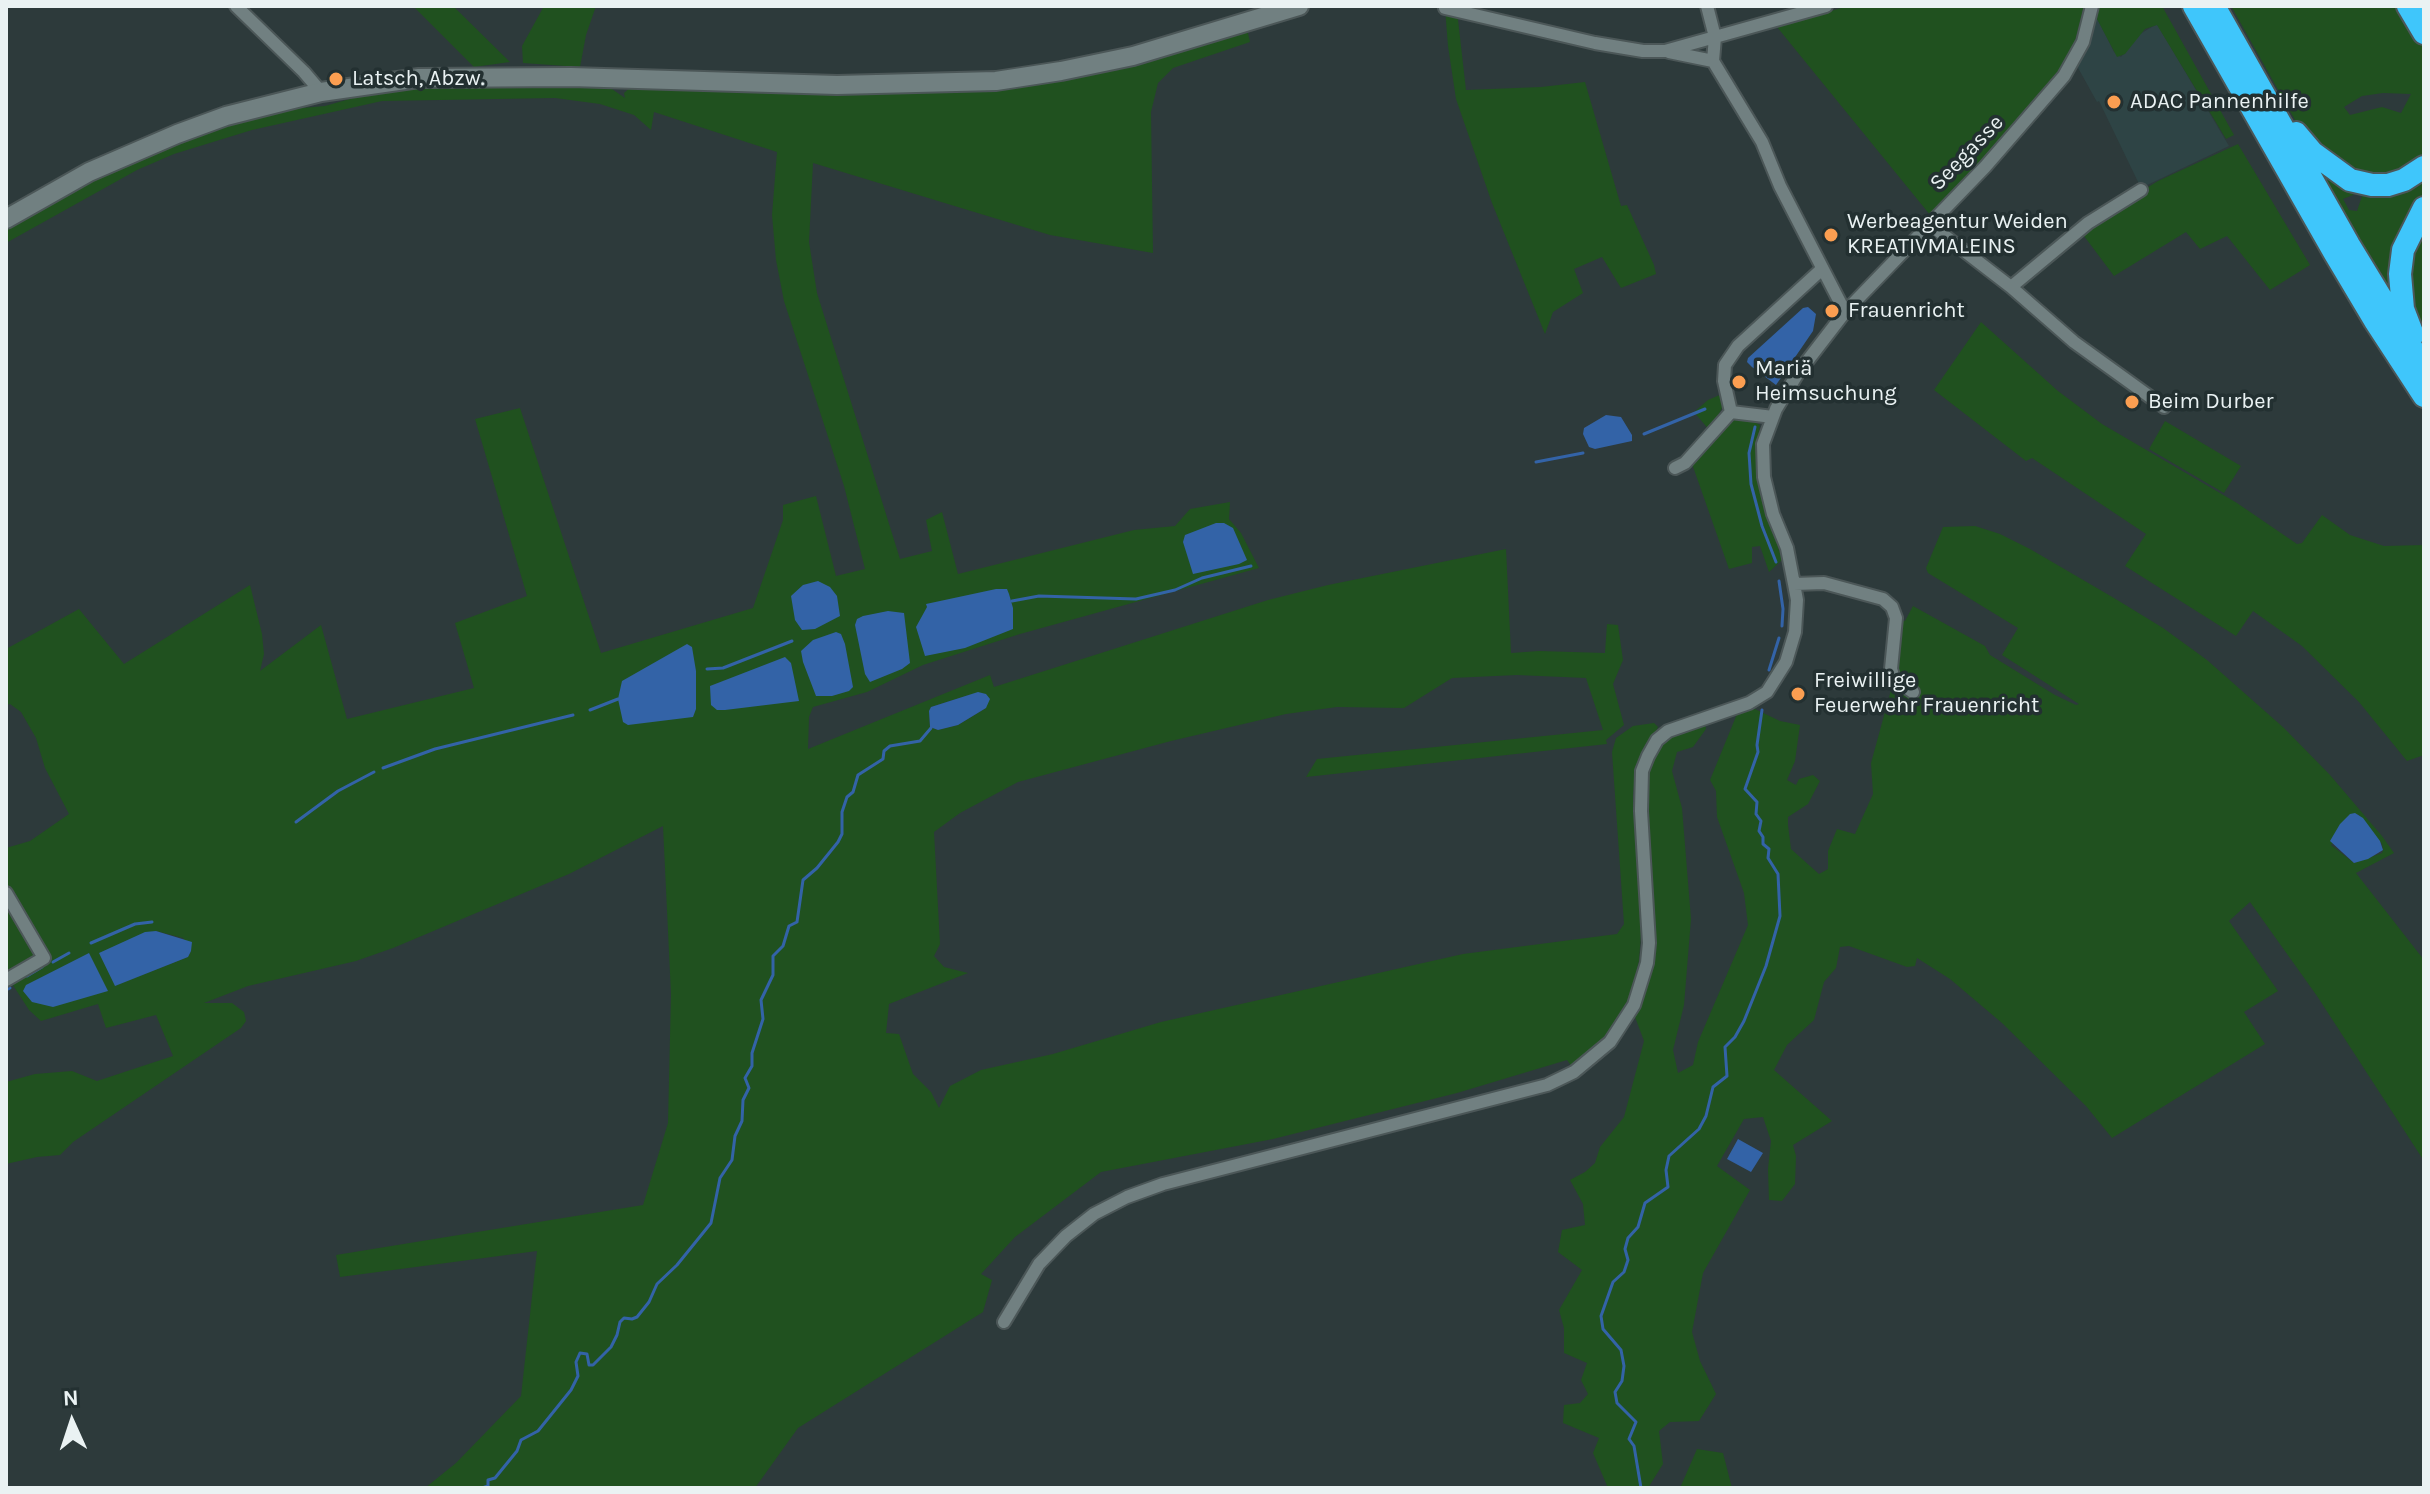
<!DOCTYPE html>
<html>
<head>
<meta charset="utf-8">
<style>
	body { margin:0 }
	#map { position:relative; width:2430px; height:1494px; overflow:hidden; background:#2d3a3b; font-family:Karla,sans-serif }
	canvas { display:block }
	.frame { position:absolute; inset:0; border:8px solid #eaf2f3; pointer-events:none }
	.north { position:absolute; left:32px; top:1382px; width:80px; height:80px; -webkit-text-stroke:6px #233031; paint-order:stroke; rotate:357deg; font-size:22px; font-weight:700; line-height:32px; text-align:center; color:#eaf2f3 }
	.north::after { content:''; display:block; margin:auto; width:28px; height:36px; background:#eaf2f3; clip-path:polygon(50% 0,100% 100%,50% 72%,0 100%) }
</style>
</head>
<body>
<div id="map">
<canvas width="2430" height="1494"></canvas>
<div class="frame"></div>
<div class="north">N</div>
</div>
<script>
const context = document.querySelector('canvas').getContext('2d');
context.lineJoin = 'round';
function fill(path, color) { context.fillStyle = color; context.fill(path, 'evenodd'); }
const poly = rows => new Path2D(rows.map(r => 'M' + r).join(''));
function strokePath(path, color, width, dash) { context.strokeStyle = color; context.lineWidth = width; context.lineCap = dash ? 'butt' : 'round'; context.setLineDash(dash || []); context.stroke(path); }
function write(font, color, halo, rows, align = 'center') {
  context.font = font + ' Karla,sans-serif'; context.lineWidth = 7; context.setLineDash([]); context.textBaseline = 'middle'; context.strokeStyle = halo; context.fillStyle = color; for (const [text, x, y, turn = 0] of rows) {
    context.save(); context.translate(x, y); context.rotate((+turn || 0) * Math.PI / 180); context.textAlign = isNaN(turn) ? turn : align; if (halo) context.strokeText(text, 0, 0); context.fillText(text, 0, 0); context.restore();
  }
}
const built = poly([
	[2097,18,2114,52,2121,57,2140,34,2157,24,2229,146,2141,188,2099,101,2097,102,2077,66]
]);
const green = poly([
	[413,6,453,6,510,62,474,67],
	[544,6,596,6,586,35,580,67,523,63,522,46],
	[1848,6,2084,6,2074,46,2065,65,1935,221,1777,27],
	[2098,6,2162,6,2234,135,2226,139,2157,25,2145,29,2125,54,2117,57,2097,19],
	[2231,6,2400,6,2424,47,2424,158,2391,178,2350,172,2300,129],
	[2383,93,2411,94,2401,113,2382,107,2350,115,2344,107,2362,96],
	[1445,8,1457,11,1466,90,1541,87,1585,82,1621,206,1627,205,1654,265,1656,274,1621,288,1602,257,1574,269,1583,293,1553,312,1545,334,1492,203,1456,99,1448,46],
	[1247,29,1250,42,1173,68,1158,83,1151,112,1153,253,1050,235,813,163,809,242,817,293,900,559,932,551,926,520,942,512,958,574,1134,530,1175,526,1190,509,1230,502,1229,519,1241,533,1259,568,1020,634,923,665,867,692,813,707,809,717,808,749,990,675,994,687,1268,600,1328,585,1506,549,1511,653,1539,651,1605,653,1607,624,1618,625,1623,660,1613,684,1624,725,1606,740,1607,744,1306,777,1317,759,1603,730,1586,678,1517,675,1452,678,1404,708,1337,707,1286,714,1171,741,1018,782,960,813,934,832,940,944,934,956,944,967,968,973,889,1004,886,1033,899,1034,913,1074,931,1092,939,1108,950,1086,981,1070,1053,1054,1161,1022,1463,954,1617,934,1624,924,1612,752,1616,738,1633,726,1654,723,1658,727,1635,773,1633,797,1641,933,1639,961,1629,1000,1615,1025,1600,1044,1572,1067,1567,1060,1457,1093,1273,1139,1101,1172,1015,1237,981,1274,992,1280,983,1312,798,1428,755,1488,425,1488,456,1463,521,1396,537,1251,340,1277,336,1255,643,1205,668,1123,671,994,663,826,569,874,393,948,356,961,248,986,204,1003,232,1003,244,1012,246,1021,241,1028,73,1142,60,1155,37,1157,6,1164,6,1082,35,1074,72,1071,97,1081,173,1056,156,1015,106,1028,98,1004,41,1021,29,1010,9,979,6,980,6,848,30,841,69,814,45,768,36,738,21,712,10,704,6,705,6,649,79,609,124,664,250,585,262,634,264,654,260,671,321,625,347,719,474,688,455,623,527,596,475,419,520,408,601,653,753,608,783,520,783,505,816,496,836,576,865,569,844,486,784,301,776,260,772,215,777,152,654,112,651,130,634,115,600,104,555,98,382,101,252,130,174,154,137,170,6,243,6,226,43,204,159,147,268,111,325,106,385,89,483,82,609,87,625,98,624,93,632,86,868,92,986,90],
	[969,695,986,708,958,725,938,730,930,727,929,711,931,707],
	[156,931,183,938,191,951,188,957,116,985],
	[2238,144,2310,265,2270,290,2227,236,2200,249,2186,232,2114,276,2081,232,2096,219,2158,181],
	[2314,162,2357,189,2353,195,2343,199,2349,210,2357,211,2362,196,2373,191,2424,174,2424,198,2394,303],
	[2414,235,2424,240,2424,343,2407,302],
	[1981,322,2058,391,2102,424,2237,503,2297,544,2302,543,2322,515,2350,535,2384,546,2424,545,2424,755,2407,761,2359,702,2302,646,2253,611,2236,636,2125,566,2146,534,2032,458,2026,461,1934,390],
	[1722,394,1723,406,1710,431,1694,412,1708,400],
	[1733,418,1750,419,1760,425,1756,450,1758,482,1782,560,1769,572,1760,546,1752,547,1752,563,1729,569,1691,461],
	[2165,421,2241,466,2224,493,2149,449],
	[1975,526,2000,534,2030,549,2114,598,2163,628,2207,660,2284,728,2330,775,2382,836,2394,853,2356,873,2424,960,2424,1161,2317,996,2250,902,2229,921,2278,991,2244,1012,2265,1044,2112,1138,2086,1106,2002,1023,1950,979,1917,958,1915,966,1907,967,1849,946,1840,947,1836,968,1824,982,1814,1020,1787,1045,1774,1070,1832,1121,1793,1145,1796,1156,1795,1184,1782,1201,1769,1200,1768,1169,1771,1141,1763,1117,1744,1119,1717,1166,1750,1190,1703,1273,1692,1332,1700,1361,1716,1394,1699,1421,1670,1422,1659,1431,1663,1464,1648,1488,1608,1488,1593,1453,1599,1438,1563,1423,1564,1405,1580,1403,1588,1394,1581,1380,1587,1363,1564,1353,1564,1328,1559,1310,1582,1270,1558,1252,1562,1230,1585,1225,1583,1204,1570,1180,1585,1172,1595,1163,1600,1147,1624,1117,1644,1041,1635,1017,1649,977,1652,927,1644,798,1647,771,1662,743,1683,728,1705,723,1706,729,1693,747,1677,752,1672,771,1682,808,1691,919,1684,1005,1673,1050,1678,1073,1693,1065,1698,1042,1748,925,1744,893,1717,817,1716,791,1710,780,1737,714,1755,709,1780,721,1800,725,1795,761,1787,780,1796,785,1799,779,1813,775,1820,781,1808,804,1788,817,1788,825,1791,849,1819,874,1828,869,1828,851,1837,829,1855,834,1873,794,1871,763,1894,679,1896,618,1905,621,1913,606,1985,646,1990,655,2055,695,2076,705,2079,704,2002,655,2018,628,1928,573,1926,568,1943,527],
	[2358,814,2382,844,2383,850,2382,853,2354,863,2331,845],
	[1697,1449,1723,1453,1732,1488,1680,1488]
]);
const water = poly([
	[1808,307,1816,314,1813,331,1776,385,1752,367,1747,362,1748,358,1803,308],
	[1606,415,1621,417,1632,435,1632,441,1595,449,1589,447,1583,434,1584,428],
	[1216,523,1224,523,1233,528,1247,560,1239,564,1193,574,1183,542,1185,535],
	[818,581,830,587,837,596,840,616,815,629,802,630,795,620,791,596,803,585],
	[996,589,1007,589,1009,594,1013,608,1013,629,965,648,925,656,916,627,927,607,926,604],
	[888,611,904,613,910,663,902,669,870,682,865,674,855,625,857,619,863,616],
	[836,632,841,634,845,644,853,687,849,691,832,696,816,696,803,662,801,651,813,640],
	[687,644,692,647,696,671,696,709,693,717,628,725,623,722,618,699,622,681],
	[785,657,791,663,799,701,725,710,717,710,711,705,710,686],
	[978,692,986,694,990,699,986,708,958,725,938,730,930,727,929,711,931,707],
	[2355,813,2363,818,2380,841,2383,850,2368,859,2354,863,2330,841,2340,824,2350,814],
	[156,931,192,942,191,951,188,957,115,986,99,953,145,932],
	[89,953,108,991,53,1007,32,1002,23,991,26,985],
	[1738,1139,1763,1153,1751,1172,1727,1159]
]);
const stream = poly([
	[1755,427,1749,453,1751,484,1762,526,1776,562],
	[1644,434,1705,409],
	[1536,462,1583,453],
	[1779,581,1783,609,1782,626],
	[1012,601,1039,596,1136,599,1175,590,1202,578,1251,566],
	[707,669,723,668,792,641],
	[1769,670,1779,638],
	[590,710,618,699],
	[383,768,435,749,573,715],
	[296,822,338,791,374,772],
	[91,943,135,924,152,922],
	[53,962,69,953],
	[27,976,42,967],
	[6,990,10,988],
	[482,1488,488,1486,488,1480,495,1478,517,1451,521,1440,538,1431,571,1390,578,1376,576,1362,580,1353,587,1354,589,1365,593,1365,611,1347,617,1335,620,1322,624,1318,632,1319,637,1317,649,1302,657,1284,677,1265,711,1223,720,1178,732,1160,735,1136,742,1121,743,1100,749,1088,745,1078,752,1066,752,1053,763,1019,761,1000,773,975,773,956,783,946,789,926,797,922,803,880,817,868,838,842,842,834,842,812,847,797,853,792,858,775,883,759,884,751,890,746,920,741,931,728],
	[1641,1488,1634,1446,1629,1439,1636,1422,1617,1403,1615,1392,1622,1381,1624,1366,1621,1350,1603,1329,1601,1316,1613,1282,1624,1272,1628,1260,1625,1249,1628,1238,1638,1227,1645,1203,1668,1187,1666,1170,1669,1156,1699,1129,1706,1116,1713,1087,1727,1076,1725,1047,1735,1037,1744,1021,1766,966,1780,916,1778,874,1768,858,1769,849,1763,844,1763,837,1759,831,1761,821,1756,814,1757,802,1745,789,1758,752,1757,745,1762,710]
]);
const minor = poly([
	[236,6,304,72,321,92],
	[1707,6,1715,37,1713,61],
	[1445,8,1595,43,1643,51,1665,51,1826,6],
	[1669,52,1713,61],
	[1713,61,1762,142,1780,186,1845,312],
	[1928,223,2011,287,2074,342,2164,407],
	[2011,287,2088,223,2141,190],
	[1773,417,1731,412,1724,381,1725,365,1738,346,1822,269],
	[1675,468,1685,463,1731,412],
	[1794,584,1824,583,1883,599,1892,607,1896,618,1891,669,1894,679,1913,692],
	[6,893,44,958,6,980],
	[1004,1322,1039,1264,1066,1236,1094,1214,1127,1197,1163,1184,1547,1085,1574,1072,1610,1042,1634,1005,1647,963,1649,943,1641,811,1642,771,1648,756,1657,740,1668,731,1749,703,1767,692,1786,662,1795,632,1797,600,1794,584,1787,548,1773,514,1764,477,1763,444,1776,409,1798,373,1845,312,1985,167,2064,76,2083,42,2092,6]
]);
const secondary = poly([
	[6,219,89,172,177,134,226,116,321,92,419,78,571,77,837,85,996,81,1061,71,1133,56,1299,6]
]);
const motorway = poly([
	[2194,6,2334,252,2375,321,2424,396],
	[2214,6,2349,245,2424,368],
	[2408,6,2424,33],
	[2296,133,2313,153,2350,180,2372,185,2388,185,2404,180,2424,167],
	[2413,335,2403,309,2400,274,2403,250,2424,208]
]);
const markers = [
	[336,79,8,"#fb9e51"],
	[2114,102,8,"#fb9e51"],
	[1831,235,8,"#fb9e51"],
	[1832,311,8,"#fb9e51"],
	[1739,382,8,"#fb9e51"],
	[2132,402,8,"#fb9e51"],
	[1798,694,8,"#fb9e51"]
];
const poiNames = [
	["Latsch, Abzw.",352,79],
	["ADAC Pannenhilfe",2130,102],
	["Werbeagentur Weiden",1847,222],
	["KREATIVMALEINS",1847,247],
	["Frauenricht",1848,311],
	["Mariä",1755,369],
	["Heimsuchung",1755,394],
	["Beim Durber",2148,402],
	["Freiwillige",1814,681],
	["Feuerwehr Frauenricht",1814,706]
];
const streetNames = [
	["Seegasse",1967,153,-46]
];
fill(built, '#2e4445');
fill(green, '#20511f');
fill(water, '#3363a7');
strokePath(stream, '#3363a7', 3);
strokePath(minor, '#4c5758', 16);
strokePath(secondary, '#4c5758', 22);
strokePath(motorway, '#4c5758', 26);
strokePath(minor, '#718081', 12);
strokePath(secondary, '#718081', 18);
strokePath(motorway, '#3fc6fb', 22);
for (const [x, y, r, color] of markers) { const dot = new Path2D(); dot.arc(x, y, r, 0, 2 * Math.PI); context.fillStyle = color; context.fill(dot); strokePath(dot, '#233031', 3); }
write('22px', '#eaf2f3', '#233031', poiNames, 'left');
write('22px', '#eaf2f3', '#233031', streetNames);
</script>
</body>
</html>
